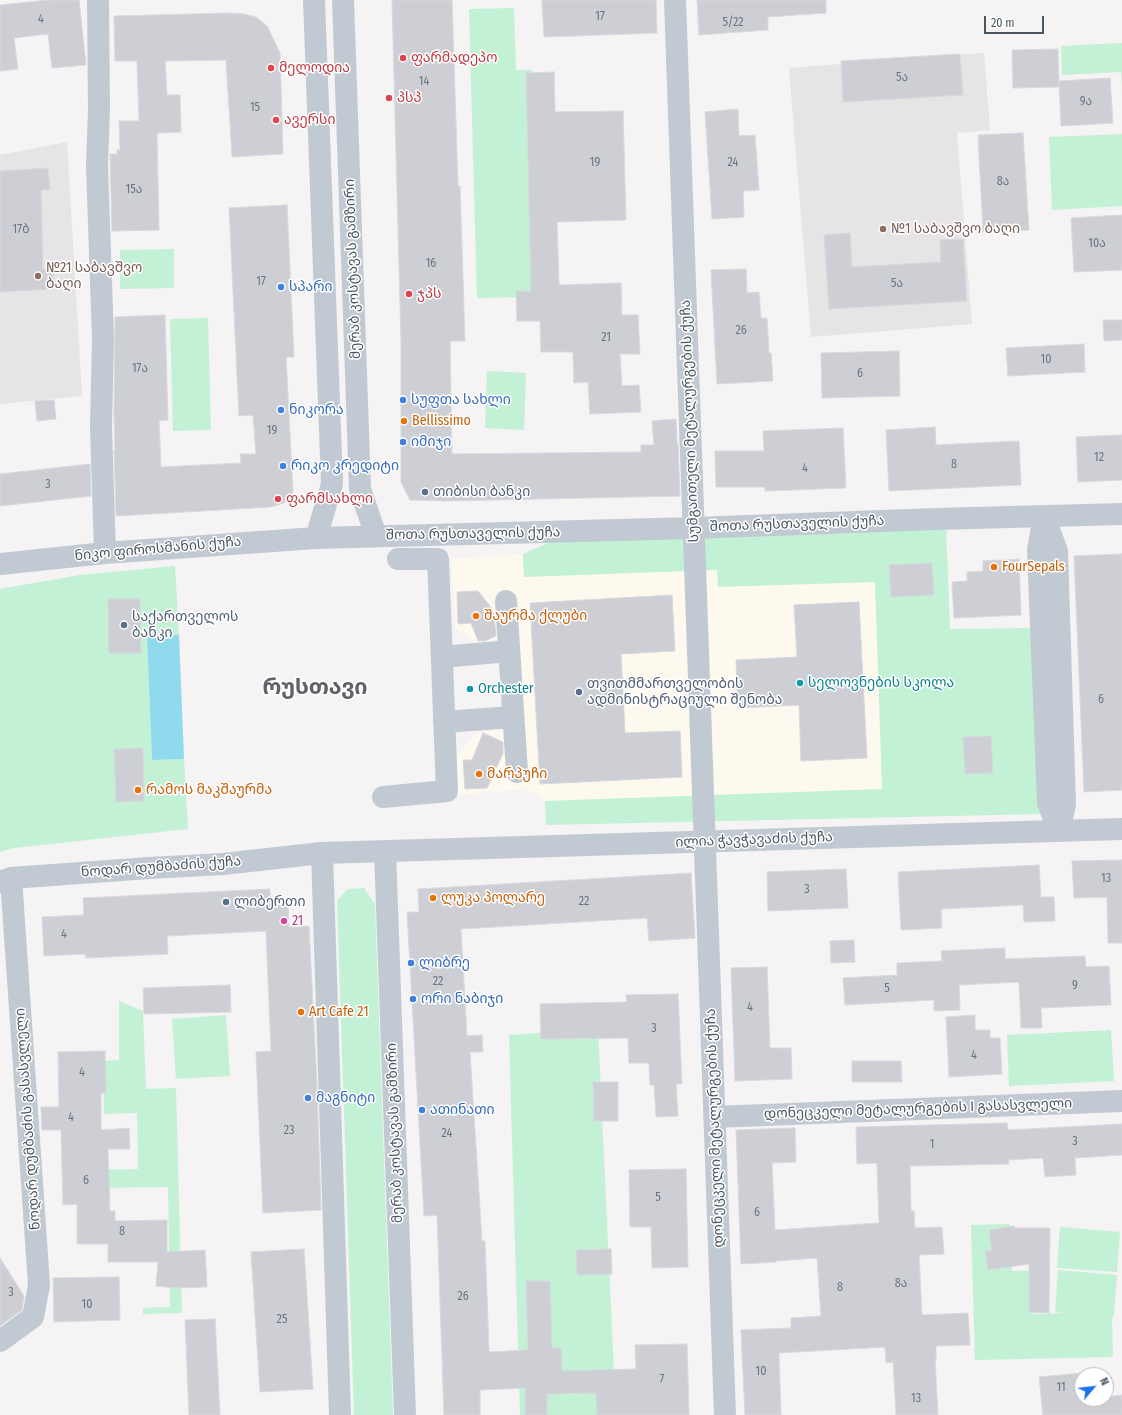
<!DOCTYPE html>
<html>
<head>
<meta charset="utf-8">
<style>
	body { margin:0 }
	#map { position:relative; width:1122px; height:1415px; overflow:hidden; background:#f5f3f3; font-family:"Fira Sans Condensed",sans-serif }
	canvas { display:block }
	.north { position:absolute; left:1074px; top:1367px; width:40px; height:40px; box-sizing:border-box; background:#fff; border:1px solid #b7bbc0; border-radius:50%; rotate:62deg; font-size:11px; font-weight:700; line-height:16px; text-align:center; color:#4a5661 }
	.north::after { content:''; display:block; margin:auto; width:14px; height:18px; background:#1a73e8; clip-path:polygon(50% 0,100% 100%,50% 72%,0 100%) }
	.scale { position:absolute; left:984px; top:16px; width:60px; height:18px; box-sizing:border-box; border:2px solid #4a5661; border-top:0; padding-left:5px; font-size:12px; line-height:14px; white-space:nowrap; color:#4a5661; -webkit-text-stroke:3px #fff; paint-order:stroke }
</style>
</head>
<body>
<div id="map">
<canvas width="1122" height="1415"></canvas>
<div class="north">N</div>
<div class="scale">20 m</div>
</div>
<script>
const context = document.querySelector('canvas').getContext('2d');
context.lineJoin = 'round';
function fill(path, color) { context.fillStyle = color; context.fill(path, 'evenodd'); }
const poly = rows => new Path2D(rows.map(r => 'M' + r).join(''));
function strokePath(path, color, width, dash) { context.strokeStyle = color; context.lineWidth = width; context.lineCap = dash ? 'butt' : 'round'; context.setLineDash(dash || []); context.stroke(path); }
function write(font, color, halo, rows, align = 'center') {
  context.font = font + ' "Fira Sans Condensed","Noto Sans Georgian",sans-serif'; context.lineWidth = 3; context.setLineDash([]); context.textBaseline = 'middle'; context.strokeStyle = halo; context.fillStyle = color; for (const [text, x, y, turn = 0] of rows) {
    context.save(); context.translate(x, y); context.rotate((+turn || 0) * Math.PI / 180); context.textAlign = isNaN(turn) ? turn : align; if (halo) context.strokeText(text, 0, 0); context.fillText(text, 0, 0); context.restore();
  }
}
const commercial = poly([
	[523,554,524,576,718,570,718,587,875,581,882,789,545,801,526,789,456,795,457,756,476,733,514,727,508,637,478,645,455,628,451,559]
]);
const education = poly([
	[984,53,990,130,957,133,972,324,811,337,789,68],
	[67,142,82,396,0,404,0,155]
]);
const green = poly([
	[514,8,516,70,532,70,539,297,477,298,469,9],
	[1122,43,1122,90,1121,72,1062,75,1061,46],
	[1122,134,1122,206,1052,210,1049,137],
	[174,249,174,288,120,289,120,250],
	[208,318,211,430,173,431,170,319],
	[487,371,526,373,524,430,485,428],
	[946,526,950,629,1036,628,1041,814,546,825,545,801,882,789,875,582,718,587,717,570,524,577,523,554,559,538],
	[175,566,179,635,147,636,152,760,184,759,188,829,14,848,0,852,0,589,80,575],
	[364,888,375,904,393,1415,354,1415,337,900,348,889],
	[119,1001,143,1011,146,1089,176,1088,182,1313,143,1314,143,1308,170,1307,168,1187,98,1188,97,1170,138,1169,137,1113,104,1114,103,1061,119,1060],
	[226,1015,230,1076,176,1079,172,1019],
	[598,1029,616,1415,520,1415,509,1035],
	[1111,1030,1114,1081,1009,1086,1007,1035],
	[1010,1224,1012,1271,1033,1270,1034,1314,1066,1313,1055,1312,1058,1270,1117,1275,1114,1316,1112,1317,1113,1357,975,1360,971,1225],
	[1060,1227,1120,1232,1117,1272,1057,1268]
]);
const water = poly([
	[179,635,184,759,152,760,147,636]
]);
const building = poly([
	[49,0,79,0,86,65,52,68,48,34,14,38,18,69,0,71,0,5,49,0],
	[392,0,452,0,458,186,460,186,465,341,450,341,452,454,641,452,641,445,654,445,652,421,676,419,677,444,678,444,680,496,444,501,410,500,401,482,401,343,392,0],
	[542,0,656,0,657,33,544,37,542,0],
	[697,0,826,0,826,13,768,17,768,30,699,35,697,0],
	[230,13,244,14,256,17,267,26,280,53,283,154,232,157,226,60,165,61,167,95,180,95,181,132,157,133,159,230,112,231,110,154,117,154,117,150,120,150,119,121,139,121,137,61,115,61,114,16,230,13],
	[1058,49,1059,87,1013,88,1012,50,1058,49],
	[960,54,963,95,843,102,841,61,960,54],
	[554,72,555,112,623,111,626,220,557,222,559,285,621,283,622,315,638,315,640,354,620,354,622,386,639,385,641,412,590,414,588,382,574,383,573,352,541,352,540,321,517,321,516,291,531,291,526,73,554,72],
	[1110,78,1113,123,1061,126,1059,81,1110,78],
	[738,109,739,136,755,135,759,190,743,191,744,217,712,219,705,112,738,109],
	[1023,133,1029,230,983,232,978,135,1023,133],
	[48,168,50,190,41,190,43,269,53,270,54,289,0,292,0,171,48,168],
	[287,205,294,357,286,357,293,492,284,503,271,507,116,516,114,450,115,449,114,409,115,317,165,315,168,420,159,421,161,467,241,463,240,454,256,454,253,415,239,416,229,208,287,205],
	[1122,215,1122,270,1074,272,1071,218,1122,215],
	[850,233,852,267,941,262,940,240,963,239,967,301,829,309,824,235,850,233],
	[746,269,747,293,759,292,761,318,767,318,769,353,771,353,773,381,717,384,711,270,746,269],
	[1103,320,1122,320,1122,340,1104,341,1103,320],
	[1084,344,1085,372,1008,376,1006,348,1084,344],
	[899,351,900,396,822,398,821,353,899,351],
	[54,400,56,419,37,421,35,401,54,400],
	[935,427,936,445,1019,441,1021,485,889,491,886,430,935,427],
	[843,428,846,488,765,491,765,487,716,487,715,451,764,451,763,431,843,428],
	[1122,435,1122,480,1078,482,1076,437,1122,435],
	[90,464,91,496,0,506,0,474,90,464],
	[1122,554,1122,790,1084,792,1074,556,1122,554],
	[1019,559,1021,615,954,618,952,582,967,581,967,572,983,571,983,561,1019,559],
	[932,563,934,595,891,597,889,565,932,563],
	[478,591,492,609,494,615,496,636,485,641,478,641,471,623,458,624,457,592,478,591],
	[672,595,675,651,621,654,625,733,680,731,682,777,540,784,530,603,672,595],
	[108,599,140,599,141,653,109,653,108,599],
	[859,602,867,758,801,761,799,705,738,708,736,660,797,657,794,605,859,602],
	[483,733,503,742,503,753,487,788,465,789,463,760,472,760,483,733],
	[991,736,993,773,965,774,963,737,991,736],
	[143,748,144,801,116,802,114,749,143,748],
	[1122,860,1122,943,1108,943,1107,897,1074,898,1072,861,1122,860],
	[1039,865,1041,897,1054,897,1055,921,1024,922,1023,905,941,909,942,928,901,930,898,872,1039,865],
	[846,869,848,908,768,911,767,872,846,869],
	[691,873,695,938,649,941,647,918,461,929,467,1036,482,1035,483,1052,470,1052,482,1241,485,1241,489,1352,528,1350,526,1281,550,1281,552,1348,561,1348,562,1371,636,1369,635,1345,687,1344,689,1415,597,1415,596,1393,547,1394,547,1415,525,1415,525,1388,480,1390,480,1415,444,1415,437,1215,424,1216,407,912,419,912,418,889,691,873],
	[270,889,270,901,288,900,289,927,309,926,317,1085,321,1210,263,1213,256,1052,271,1051,266,931,167,936,168,954,86,958,85,954,44,956,42,917,84,915,83,898,270,889],
	[854,940,855,962,831,963,830,941,854,940],
	[1005,948,1005,959,1085,956,1086,967,1109,966,1111,1005,1041,1008,1042,1028,1021,1028,1019,982,959,985,960,1010,934,1011,934,1000,845,1005,843,978,897,975,897,963,942,961,941,951,1005,948],
	[767,967,770,1048,791,1048,792,1079,735,1081,731,968,767,967],
	[230,985,231,1012,144,1014,143,988,230,985],
	[678,994,682,1084,676,1084,678,1116,656,1117,654,1085,650,1085,649,1063,629,1063,628,1038,541,1039,540,1004,627,1002,626,995,678,994],
	[975,1015,975,1030,990,1030,990,1038,1000,1038,1002,1074,949,1077,946,1017,975,1015],
	[105,1051,106,1093,101,1093,101,1130,129,1128,130,1149,108,1149,110,1211,115,1211,115,1221,167,1220,167,1252,205,1250,207,1287,178,1288,156,1286,158,1262,108,1262,108,1244,77,1244,77,1204,63,1205,61,1130,42,1130,41,1107,59,1107,58,1052,105,1051],
	[852,1061,901,1061,902,1082,852,1082,852,1061],
	[593,1082,618,1082,618,1121,594,1121,593,1082],
	[1007,1123,1008,1130,1122,1124,1122,1155,1075,1158,1076,1175,1045,1177,1043,1158,1008,1160,1009,1164,910,1166,911,1211,914,1211,915,1228,942,1227,944,1254,919,1255,922,1315,968,1313,970,1345,936,1346,936,1360,935,1360,938,1415,896,1415,893,1362,886,1363,885,1347,779,1353,781,1415,745,1415,741,1330,791,1328,791,1318,821,1316,817,1258,776,1261,776,1262,741,1264,736,1130,795,1128,796,1162,772,1163,775,1230,879,1223,877,1163,857,1164,856,1127,1007,1123],
	[686,1169,688,1267,652,1268,651,1227,630,1227,629,1170,686,1169],
	[1014,1226,1015,1228,1050,1228,1049,1313,1029,1312,1029,1264,988,1270,985,1251,992,1250,989,1230,1014,1226],
	[304,1249,313,1389,260,1392,251,1252,304,1249],
	[611,1249,612,1274,577,1275,576,1250,611,1249],
	[0,1258,24,1296,22,1310,0,1326,0,1258],
	[119,1277,120,1320,54,1322,53,1278,119,1277],
	[215,1319,220,1415,189,1415,185,1320,215,1319],
	[1082,1373,1082,1399,1106,1399,1106,1397,1122,1395,1122,1415,1043,1415,1039,1377,1082,1373]
]);
const minor = poly([
	[98,0,99,109,97,166,103,339,101,427,105,553],
	[314,0,332,484,316,538],
	[343,0,360,489,376,536],
	[675,0,725,1415],
	[1044,516,1057,551,1065,804,1059,831,1048,803,1038,550,1044,516],
	[0,564,105,553,316,538,693,528,936,519,1122,514],
	[506,601,517,772],
	[442,657,509,651],
	[444,722,513,717],
	[383,797,447,791,438,559,398,559],
	[385,851,405,1415],
	[322,853,340,1415],
	[0,882,11,878,149,868,223,864,322,853,1122,829],
	[714,1117,1122,1101],
	[0,1341,33,1317,39,1285,11,878]
]);
const markers = [
	[403,58,4,"#e0444e"],
	[271,68,4,"#e0444e"],
	[389,98,4,"#e0444e"],
	[276,120,4,"#e0444e"],
	[883,229,4,"#8d6e63"],
	[38,276,4,"#8d6e63"],
	[281,287,4,"#3f7fe0"],
	[409,294,4,"#e0444e"],
	[403,400,4,"#3f7fe0"],
	[281,410,4,"#3f7fe0"],
	[404,421,4,"#e8710a"],
	[403,442,4,"#3f7fe0"],
	[283,466,4,"#3f7fe0"],
	[425,492,4,"#5c6f8a"],
	[278,499,4,"#e0444e"],
	[994,567,4,"#e8710a"],
	[476,616,4,"#e8710a"],
	[124,625,4,"#5c6f8a"],
	[800,683,4,"#0f9aa8"],
	[470,689,4,"#0f9aa8"],
	[579,692,4,"#5c6f8a"],
	[479,774,4,"#e8710a"],
	[138,790,4,"#e8710a"],
	[433,898,4,"#e8710a"],
	[226,902,4,"#5c6f8a"],
	[284,921,4,"#d1479c"],
	[411,963,4,"#3f7fe0"],
	[413,999,4,"#3f7fe0"],
	[301,1012,4,"#e8710a"],
	[308,1098,4,"#3f7fe0"],
	[422,1110,4,"#3f7fe0"]
];
const numberNames = [
	["17",600,17],
	["4",41,20],
	["5/22",733,23],
	["5ა",902,78],
	["14",424,82],
	["9ა",1086,102],
	["15",255,108],
	["19",595,163],
	["24",733,163],
	["8ა",1003,182],
	["15ა",134,190],
	["17ბ",21,230],
	["10ა",1097,244],
	["16",431,264],
	["17",261,282],
	["5ა",897,284],
	["26",741,331],
	["21",606,338],
	["10",1046,360],
	["17ა",140,369],
	["6",860,374],
	["19",272,431],
	["12",1099,458],
	["8",954,465],
	["4",805,469],
	["3",48,485],
	["6",1101,700],
	["13",1106,879],
	["3",807,890],
	["22",584,902],
	["4",64,935],
	["22",438,982],
	["9",1075,986],
	["5",887,989],
	["4",750,1008],
	["3",654,1029],
	["4",974,1056],
	["4",82,1073],
	["4",71,1118],
	["23",289,1131],
	["24",447,1134],
	["3",1075,1142],
	["1",932,1145],
	["6",86,1181],
	["5",658,1198],
	["6",757,1213],
	["8",122,1232],
	["8ა",901,1284],
	["8",840,1288],
	["3",11,1293],
	["26",463,1297],
	["10",87,1305],
	["25",282,1320],
	["10",761,1372],
	["7",662,1380],
	["11",1061,1388],
	["13",916,1399]
];
const healthNames = [
	["ფარმადეპო",411,58],
	["მელოდია",279,68],
	["პსპ",397,98],
	["ავერსი",284,120],
	["ჯპს",417,294],
	["ფარმსახლი",286,499]
];
const educationNames = [
	["№1 საბავშვო ბაღი",891,229],
	["№21 საბავშვო",46,268],
	["ბაღი",46,284]
];
const streetNames = [
	["მერაბ კოსტავას გამზირი",353,269,-92],
	["სუმგაითელი მეტალურგების ქუჩა",690,421,-92],
	["შოთა რუსთაველის ქუჩა",797,524,-2],
	["შოთა რუსთაველის ქუჩა",473,534,-1],
	["ნიკო ფიროსმანის ქუჩა",158,549,-5],
	["ილია ჭავჭავაძის ქუჩა",754,840,-2],
	["ნოდარ დუმბაძის ქუჩა",161,867,-4],
	["დონეცკელი მეტალურგების I გასასვლელი",918,1109,-2],
	["ნოდარ დუმბაძის გასასვლელი",28,1119,-94],
	["დონეცკელი მეტალურგების ქუჩა",715,1128,-92],
	["მერაბ კოსტავას გამზირი",395,1133,-92]
];
const shopNames = [
	["სპარი",289,287],
	["სუფთა სახლი",411,400],
	["ნიკორა",289,410],
	["იმიჯი",411,442],
	["რიკო კრედიტი",291,466],
	["ლიბრე",419,963],
	["ორი ნაბიჯი",421,999],
	["მაგნიტი",316,1098],
	["ათინათი",430,1110]
];
const foodNames = [
	["Bellissimo",412,421],
	["FourSepals",1002,567],
	["შაურმა ქლუბი",484,616],
	["მარპუჩი",487,774],
	["რამოს მაკშაურმა",146,790],
	["ლუკა პოლარე",441,898],
	["Art Cafe 21",309,1012]
];
const serviceNames = [
	["თიბისი ბანკი",433,492],
	["საქართველოს",132,617],
	["ბანკი",132,633],
	["თვითმმართველობის",587,684],
	["ადმინისტრაციული შენობა",587,700],
	["ლიბერთი",234,902]
];
const cultureNames = [
	["სელოვნების სკოლა",808,683],
	["Orchester",478,689]
];
const hotelNames = [
	["21",292,921]
];
const townNames = [
	["რუსთავი",315,688]
];
fill(commercial, '#fdf9ef');
fill(education, '#e6e4e5');
fill(green, '#c3f1d5');
fill(water, '#90daee');
fill(building, '#cdcfd5');
strokePath(building, '#d7d9de', 1);
strokePath(minor, '#c1cad2', 22);
for (const [x, y, r, color] of markers) { const dot = new Path2D(); dot.arc(x, y, r, 0, 2 * Math.PI); context.fillStyle = color; context.fill(dot); strokePath(dot, '#fff', 1.5); }
write('12px', '#6b747e', null, numberNames);
write('14px', '#be3a42', '#fff', healthNames, 'left');
write('14px', '#785e54', '#fff', educationNames, 'left');
write('14px', '#4a5661', '#fff', streetNames);
write('14px', '#366cbe', '#fff', shopNames, 'left');
write('14px', '#c56008', '#fff', foodNames, 'left');
write('14px', '#4e5e75', '#fff', serviceNames, 'left');
write('14px', '#0d838f', '#fff', cultureNames, 'left');
write('14px', '#b23c85', '#fff', hotelNames, 'left');
write('bold 22px', '#5f6368', '#fff', townNames);
</script>
</body>
</html>
